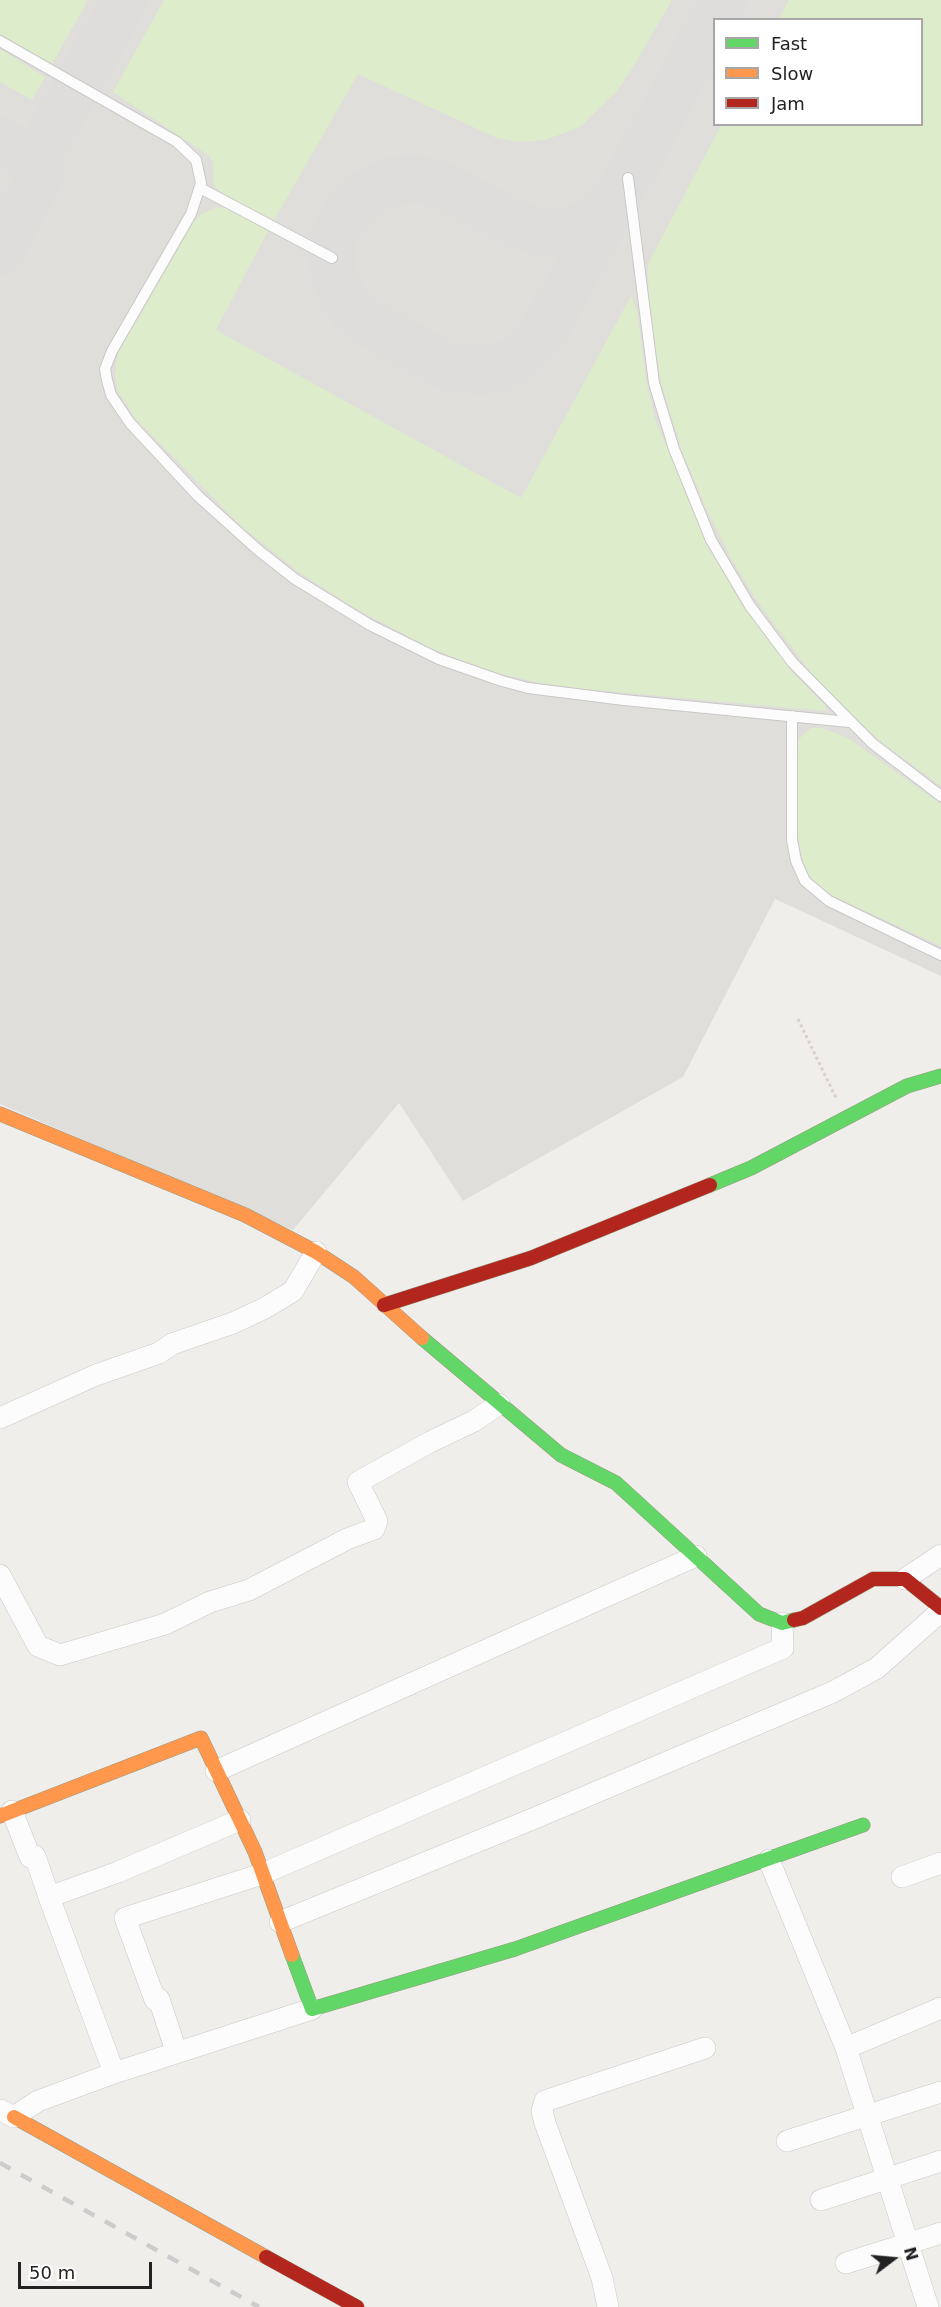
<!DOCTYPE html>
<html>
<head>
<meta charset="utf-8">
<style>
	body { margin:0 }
	#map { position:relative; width:941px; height:2307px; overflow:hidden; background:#f0eeeb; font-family:"DejaVu Sans",sans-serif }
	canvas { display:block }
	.legend { position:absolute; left:713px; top:18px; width:210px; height:108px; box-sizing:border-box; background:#fff; border:2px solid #a7a7a7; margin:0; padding:8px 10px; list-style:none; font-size:18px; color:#222 }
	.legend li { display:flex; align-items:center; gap:12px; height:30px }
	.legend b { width:30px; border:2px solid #a7a7a7 }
	.north { position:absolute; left:863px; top:2229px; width:60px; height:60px; -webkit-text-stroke:4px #fff; paint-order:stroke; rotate:74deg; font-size:16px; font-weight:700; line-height:24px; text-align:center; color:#222 }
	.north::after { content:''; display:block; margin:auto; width:21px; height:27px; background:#222; clip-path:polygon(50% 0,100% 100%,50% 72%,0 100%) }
	.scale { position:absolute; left:18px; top:2262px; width:134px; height:27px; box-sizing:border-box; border:3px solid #222; border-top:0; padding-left:8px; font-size:18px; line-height:21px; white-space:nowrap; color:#222; -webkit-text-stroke:4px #fff; paint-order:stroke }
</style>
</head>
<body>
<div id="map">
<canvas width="941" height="2307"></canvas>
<ul class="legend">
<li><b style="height:8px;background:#63d668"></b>Fast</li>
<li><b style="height:8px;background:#ff974d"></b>Slow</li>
<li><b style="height:8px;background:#b3261e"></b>Jam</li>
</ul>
<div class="north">N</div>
<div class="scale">50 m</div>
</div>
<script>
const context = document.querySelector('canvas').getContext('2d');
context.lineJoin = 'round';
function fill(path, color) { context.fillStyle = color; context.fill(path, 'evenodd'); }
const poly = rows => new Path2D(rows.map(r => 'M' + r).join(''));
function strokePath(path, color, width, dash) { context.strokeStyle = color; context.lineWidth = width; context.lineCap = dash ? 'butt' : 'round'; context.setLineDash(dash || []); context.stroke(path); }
const airport = poly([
	[0,0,941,0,941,976,775,899,683,1077,463,1201,399,1103,293,1230,0,1104],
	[714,20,922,20,922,124,714,124]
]);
const grass = poly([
	[0,0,88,0,52,64,0,34],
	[164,0,672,0,632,69,616,92,580,127,545,140,521,142,497,138,358,74,273,222,219,192,214,185,213,162,208,155,113,92],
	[789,0,941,0,941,786,880,741,850,714,812,674,759,604,733,562,706,508,683,454,661,383,649,308,648,264,721,125,922,124,922,20,779,19],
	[0,49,45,77,32,100,0,82],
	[217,207,230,209,269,229,216,330,521,498,631,296,637,310,646,380,655,419,700,528,741,604,793,673,825,706,826,711,584,689,540,683,490,671,430,648,355,608,300,573,241,526,135,418,118,391,115,375,118,353,193,223,200,215],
	[811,728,823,728,851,740,941,804,941,946,836,897,822,889,805,871,797,832,798,757,799,739]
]);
const taxiway = poly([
	[0,141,39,163,42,173,0,251],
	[41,150,125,0],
	[618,197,602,214,586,224,567,231,543,232,514,223,438,183,416,179,392,181,366,193,343,216,335,236,332,251,335,279,345,301,360,318,446,366,465,370,483,371,501,367,523,355,546,327,655,128,724,0]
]);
const path = poly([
	[798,1019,836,1098]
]);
const lane = poly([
	[0,41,177,142,196,160,201,183,191,214,112,351,105,369,107,380,111,395,130,423,198,496,258,550,295,579,370,625,439,659,502,681,528,688,624,700,849,722],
	[628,178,654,383,674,449,711,540,750,606,792,662,872,743,941,796],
	[200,188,332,258],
	[792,716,792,840,796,861,805,881,829,901,941,955]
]);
const street = poly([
	[0,1418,96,1375,159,1353,172,1344,233,1323,265,1308,293,1291,316,1252],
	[0,1575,38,1646,60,1655,165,1624,210,1602,249,1590,347,1539,374,1529,377,1521,358,1482,430,1442,474,1421,499,1404],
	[905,1579,941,1555],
	[216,1771,696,1556],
	[12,1811,30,1857,35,1856,49,1897],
	[769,1860,846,2048],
	[902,1877,941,1863],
	[280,1922,535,1818,833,1692,877,1668,941,1611],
	[176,2051,159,1999,155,2000,125,1918,262,1874,783,1648,782,1623],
	[114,2073,49,1897,118,1872,240,1820],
	[0,2110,14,2117,38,2101,114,2073,312,2009],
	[787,2141,941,2092],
	[821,2200,941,2161],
	[846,2263,941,2233],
	[608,2307,602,2278,545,2123,542,2111,545,2101,705,2048],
	[928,2307,846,2048,941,2008]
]);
const fast = poly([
	[710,1185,751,1168,907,1086,941,1076],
	[422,1338,561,1455,616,1483,759,1614,782,1623,794,1620],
	[292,1955,312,2009,515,1949,863,1825]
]);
const slow = poly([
	[0,1114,245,1215,316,1252,354,1277,422,1338],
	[0,1816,201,1738,255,1852,292,1955],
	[14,2117,266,2257]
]);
const jam = poly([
	[384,1305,531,1258,710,1185],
	[794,1620,803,1618,873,1579,905,1579,941,1608],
	[266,2257,357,2307]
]);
const rail = poly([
	[0,2163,259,2307]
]);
fill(airport, '#e0deda');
fill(grass, '#ddeccb');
strokePath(taxiway, '#dedddc', 48);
strokePath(lane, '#c9c8c7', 12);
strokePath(street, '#c9c8c7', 22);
strokePath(fast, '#999a82', 15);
strokePath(slow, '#999a82', 15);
strokePath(jam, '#999a82', 15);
strokePath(path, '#dccecd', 3, [3, 3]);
strokePath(lane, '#fdfcfc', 10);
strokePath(street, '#fdfcfc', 21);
strokePath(fast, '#63d668', 14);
strokePath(slow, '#ff974d', 14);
strokePath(jam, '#b3261e', 14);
strokePath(rail, '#ccc', 4.5, [12, 12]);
</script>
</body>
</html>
